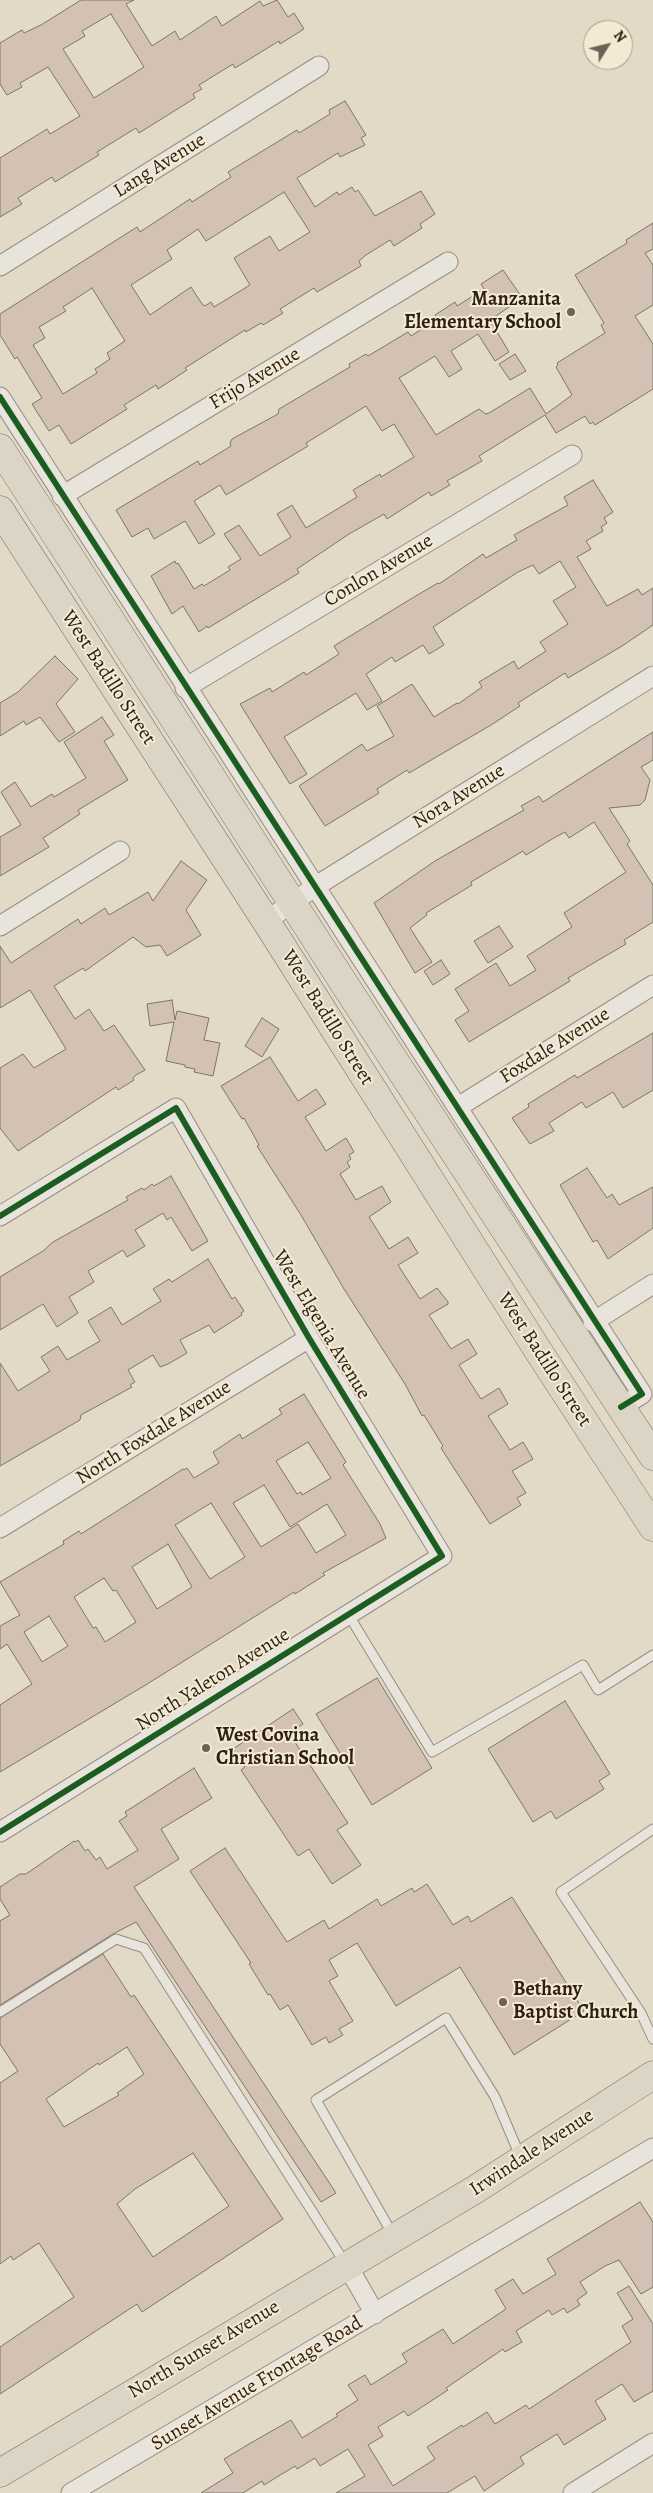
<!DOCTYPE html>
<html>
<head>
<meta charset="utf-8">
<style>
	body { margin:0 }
	#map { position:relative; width:653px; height:2493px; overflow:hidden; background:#e2dac7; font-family:Alegreya,serif }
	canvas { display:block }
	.north { position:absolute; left:583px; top:20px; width:50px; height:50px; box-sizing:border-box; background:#f4ead3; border:1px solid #a59988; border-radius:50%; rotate:54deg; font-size:14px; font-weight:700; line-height:20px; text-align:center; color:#2f2017 }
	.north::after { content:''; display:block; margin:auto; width:18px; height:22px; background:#6e6155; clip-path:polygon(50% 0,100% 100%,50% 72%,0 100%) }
</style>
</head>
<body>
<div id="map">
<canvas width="653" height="2493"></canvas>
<div class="north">N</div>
</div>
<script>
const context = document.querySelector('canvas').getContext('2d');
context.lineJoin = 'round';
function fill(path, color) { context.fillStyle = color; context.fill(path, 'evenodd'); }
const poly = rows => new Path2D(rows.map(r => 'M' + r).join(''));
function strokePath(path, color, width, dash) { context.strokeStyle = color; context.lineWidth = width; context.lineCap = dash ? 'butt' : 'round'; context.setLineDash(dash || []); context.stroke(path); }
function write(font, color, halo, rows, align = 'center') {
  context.font = font + ' Alegreya,serif'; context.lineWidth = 4; context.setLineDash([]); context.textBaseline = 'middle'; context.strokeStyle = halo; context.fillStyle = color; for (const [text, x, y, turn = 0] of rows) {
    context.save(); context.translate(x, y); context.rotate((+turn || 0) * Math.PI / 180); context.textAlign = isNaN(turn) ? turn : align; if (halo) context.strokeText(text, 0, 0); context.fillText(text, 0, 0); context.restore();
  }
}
const building = poly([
	[81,0,134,0,126,4,152,46,175,31,180,40,216,16,222,26,260,1,263,6,277,0,288,17,294,13,304,29,280,44,279,41,235,68,233,64,199,85,202,89,193,94,195,98,139,133,136,128,97,152,99,155,55,182,52,177,18,198,22,204,0,217,0,158,47,129,50,134,80,116,48,67,20,83,22,87,7,95,0,84,0,43,22,30,24,33,41,25,81,0],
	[111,14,144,67,94,98,63,49,85,36,82,31,111,14],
	[345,101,366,135,361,138,365,145,340,157,338,153,297,178,315,207,337,192,339,195,352,187,355,192,358,190,375,216,421,191,435,214,420,224,422,228,394,246,390,240,366,255,359,261,361,266,317,292,314,288,280,309,283,313,263,325,261,323,246,332,245,330,185,368,187,370,158,389,156,385,124,405,127,409,71,444,59,425,49,431,32,404,42,398,17,357,15,359,0,335,0,314,137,227,140,232,190,199,192,202,231,177,228,172,297,130,299,133,330,114,329,110,345,101],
	[284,192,310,232,279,251,270,236,234,258,250,285,214,307,211,302,205,306,202,304,191,287,150,315,131,285,172,259,167,250,198,229,206,241,284,192],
	[92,288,125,341,107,353,110,359,95,369,97,373,63,394,33,345,45,338,39,327,66,311,63,307,92,288],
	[653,223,653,249,645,253,653,265,653,305,635,316,653,344,653,389,595,425,593,422,590,424,585,416,556,433,545,415,479,456,482,461,447,481,450,485,431,496,429,492,387,519,384,514,349,534,297,569,299,573,208,628,207,626,199,632,183,606,172,614,151,576,175,561,176,564,178,563,194,589,202,584,204,586,230,570,228,567,241,559,224,534,239,525,260,556,291,537,277,514,292,505,306,528,357,497,353,490,380,474,381,477,414,457,394,424,382,431,366,406,306,443,308,446,226,495,220,485,194,501,215,534,199,544,185,521,154,539,148,528,132,537,116,510,198,461,200,465,231,446,230,443,232,439,278,414,279,409,350,367,349,364,366,354,368,356,408,332,411,336,437,319,435,315,455,302,457,306,484,289,481,284,503,270,521,296,517,299,518,301,490,320,509,352,495,361,478,334,451,351,462,369,449,377,435,356,399,378,436,435,479,409,486,414,489,413,530,388,546,414,572,395,556,367,558,365,557,363,605,333,601,325,604,323,575,275,627,243,626,240,653,223],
	[515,354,526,371,510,380,499,364,515,354],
	[593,480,613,512,604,518,607,523,601,527,603,531,586,541,591,549,577,557,607,606,638,589,642,595,653,588,653,625,622,646,568,678,565,673,518,703,520,706,491,725,409,773,407,770,377,789,379,793,325,826,299,786,362,744,367,751,394,736,377,706,412,684,434,717,457,703,458,704,482,687,479,682,514,661,518,669,546,651,540,642,568,624,553,601,576,587,560,561,539,574,533,565,518,572,433,627,444,645,429,654,423,645,395,662,392,657,366,674,382,701,367,710,356,693,284,737,307,774,290,784,240,704,270,688,272,692,304,672,306,675,339,654,334,646,414,597,438,583,439,584,483,554,486,558,517,540,514,535,568,505,564,497,593,480],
	[55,656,78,679,56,704,75,732,59,742,40,717,26,725,24,721,0,736,0,703,18,692,55,656],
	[102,717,114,735,104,741,128,780,78,810,80,814,43,838,49,847,0,876,0,837,21,825,1,792,15,782,31,807,52,794,54,797,86,778,64,742,102,717],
	[653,732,653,760,641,767,650,780,645,800,640,805,609,808,630,841,627,844,653,885,653,922,624,940,626,944,568,978,570,981,469,1042,455,1020,469,1011,455,989,496,963,510,986,536,970,527,956,572,927,564,913,626,872,594,822,569,838,565,832,552,839,526,855,523,851,471,882,472,885,426,913,427,915,410,928,432,962,415,973,374,903,435,861,524,810,521,806,539,796,543,802,653,732],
	[181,861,207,880,186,910,201,935,167,956,160,945,146,947,133,937,85,971,83,968,54,986,75,1019,89,1009,104,1031,114,1025,145,1070,136,1075,133,1078,134,1080,118,1090,116,1087,18,1151,0,1128,0,1068,23,1054,34,1068,66,1049,30,990,0,1008,0,946,11,963,78,919,81,924,105,908,109,915,148,892,153,901,181,861],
	[499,926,513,947,488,963,474,941,499,926],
	[441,960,450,974,433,985,424,971,441,960],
	[172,1000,175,1020,177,1011,209,1018,204,1040,220,1043,213,1076,194,1072,195,1069,185,1067,185,1065,166,1061,174,1022,150,1026,147,1004,172,1000],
	[262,1018,279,1029,262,1057,245,1046,262,1018],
	[653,1033,653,1090,623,1108,613,1092,586,1108,582,1102,549,1123,554,1131,530,1144,512,1118,529,1107,528,1104,575,1075,577,1078,653,1033],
	[270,1057,298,1101,316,1089,326,1104,305,1117,326,1151,346,1138,354,1152,349,1155,351,1159,347,1162,350,1167,340,1174,356,1200,382,1186,391,1202,369,1217,389,1249,408,1237,418,1253,398,1265,420,1299,437,1288,448,1302,448,1304,429,1315,451,1349,468,1339,477,1354,459,1365,481,1399,499,1388,508,1404,488,1416,510,1450,523,1442,533,1459,512,1471,526,1493,517,1498,521,1505,490,1524,441,1448,443,1446,424,1415,422,1416,405,1384,344,1289,301,1215,257,1146,259,1145,244,1118,242,1119,221,1086,270,1057],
	[587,1168,607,1198,612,1194,619,1205,653,1187,653,1228,608,1259,597,1240,593,1242,560,1185,587,1168],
	[171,1176,208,1241,192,1251,171,1217,167,1220,163,1213,135,1230,145,1246,127,1257,123,1250,88,1271,94,1282,69,1297,78,1313,57,1327,43,1304,0,1330,0,1277,43,1251,53,1242,128,1200,126,1197,142,1188,144,1190,152,1184,154,1186,171,1176],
	[208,1259,232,1299,235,1297,244,1311,241,1313,242,1315,214,1333,209,1325,180,1340,187,1353,168,1364,160,1367,153,1355,128,1370,135,1382,130,1385,132,1387,81,1415,80,1420,0,1466,0,1363,18,1391,50,1371,41,1357,58,1346,67,1360,100,1341,88,1321,111,1307,122,1325,161,1301,153,1289,169,1279,172,1282,208,1259],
	[304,1394,346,1462,343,1465,380,1524,386,1538,323,1573,325,1575,295,1594,294,1592,144,1686,0,1772,0,1705,32,1684,7,1644,0,1649,0,1626,20,1615,0,1582,64,1544,63,1541,79,1531,81,1534,183,1469,184,1470,187,1468,194,1478,219,1463,213,1452,240,1434,242,1439,282,1414,279,1409,304,1394],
	[308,1442,331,1478,302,1495,301,1492,297,1494,276,1461,308,1442],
	[264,1485,290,1527,327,1504,346,1535,316,1553,298,1524,261,1547,233,1503,264,1485],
	[211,1503,245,1557,210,1579,175,1525,211,1503],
	[168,1544,192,1587,157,1609,132,1567,168,1544],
	[104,1578,113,1591,116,1590,136,1622,105,1642,96,1627,93,1628,74,1597,104,1578],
	[49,1616,68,1646,42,1662,24,1632,49,1616],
	[377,1678,432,1768,372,1805,316,1714,377,1678],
	[565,1701,610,1774,599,1781,604,1789,556,1819,551,1811,533,1822,488,1749,565,1701],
	[293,1709,303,1724,289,1733,348,1823,337,1830,361,1865,332,1884,309,1849,298,1856,241,1770,245,1767,233,1749,293,1709],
	[194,1768,212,1798,161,1829,179,1859,134,1887,336,2193,321,2202,136,1922,113,1934,0,2005,0,1921,10,1915,0,1899,0,1887,20,1874,26,1874,74,1841,75,1842,78,1840,85,1851,88,1849,96,1860,100,1857,107,1869,138,1850,119,1821,127,1816,125,1812,194,1768],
	[225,1848,287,1942,324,1920,329,1929,377,1899,381,1906,412,1888,414,1892,427,1884,453,1925,468,1916,471,1922,512,1897,584,2011,514,2055,460,1967,396,2006,357,1943,329,1960,338,1976,329,1981,353,2021,339,2029,343,2035,329,2043,326,2037,312,2045,288,2005,280,2010,270,1994,268,1995,249,1964,251,1963,190,1871,225,1848],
	[103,1954,131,1997,134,1995,283,2219,142,2312,137,2304,0,2394,0,2347,74,2297,39,2243,13,2260,11,2256,0,2264,0,2083,18,2071,0,2044,0,2018,103,1954],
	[127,2047,144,2074,117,2093,119,2095,64,2127,46,2099,98,2063,99,2065,127,2047],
	[193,2153,229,2206,153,2257,117,2204,135,2189,193,2153],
	[640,2202,653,2222,653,2287,641,2294,619,2260,605,2266,580,2282,587,2293,577,2300,580,2305,567,2313,564,2308,552,2315,549,2310,516,2331,522,2342,505,2352,503,2349,446,2388,448,2390,408,2416,404,2411,378,2427,383,2436,368,2445,393,2486,435,2459,427,2447,462,2425,463,2427,487,2412,495,2424,526,2405,529,2409,631,2342,622,2326,633,2319,617,2293,629,2286,653,2324,653,2391,634,2402,622,2384,595,2401,606,2419,564,2445,557,2434,520,2457,524,2464,484,2491,475,2476,447,2493,336,2493,365,2476,348,2449,320,2466,315,2458,297,2469,295,2466,264,2485,262,2481,243,2493,201,2493,233,2473,224,2459,249,2444,291,2420,302,2438,338,2416,336,2414,358,2400,348,2385,365,2375,371,2385,407,2362,402,2354,443,2329,453,2344,506,2309,495,2290,513,2279,523,2294,556,2274,547,2259,640,2202]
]);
const lane = poly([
	[348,1614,432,1752,583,1665,598,1690,653,1655],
	[653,1829,561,1892,641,2013,653,2039],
	[0,2012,116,1939,144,1948,345,2263],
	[393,2235,316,2100,446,2018,495,2097,520,2156]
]);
const street = poly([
	[0,266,319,66],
	[0,397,642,1394,621,1407],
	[62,496,448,262],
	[185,688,572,455],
	[266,921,316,886,653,676],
	[0,926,120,851],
	[458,1107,653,985],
	[0,1216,176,1108,309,1338,442,1556,0,1832],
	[593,1322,653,1284],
	[0,1528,309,1338],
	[347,2265,375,2314],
	[71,2493,653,2148],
	[573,2493,653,2443]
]);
const primary = poly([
	[0,448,345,985,653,1456],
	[0,510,266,921,539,1352,653,1527],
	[0,2473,476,2189,653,2075]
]);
const cycleway = poly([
	[0,397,642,1394,621,1407],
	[0,1216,176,1108,309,1338,442,1556,0,1832]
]);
const markers = [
	[571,312,5,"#6e6155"],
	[206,1748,5,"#6e6155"],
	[503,2002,5,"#6e6155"]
];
const streetNames = [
	["Lang Avenue",160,166,-32],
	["Frijo Avenue",255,379,-31],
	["Conlon Avenue",379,571,-31],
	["West Badillo Street",108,678,57],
	["Nora Avenue",459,797,-32],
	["West Badillo Street",327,1018,58],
	["Foxdale Avenue",555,1046,-32],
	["West Elgenia Avenue",321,1325,59],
	["West Badillo Street",544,1360,57],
	["North Foxdale Avenue",154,1433,-32],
	["North Yaleton Avenue",213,1680,-32],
	["Irwindale Avenue",532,2153,-33],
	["North Sunset Avenue",204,2350,-31],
	["Sunset Avenue Frontage Road",257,2384,-31]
];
const poiNames = [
	["Manzanita",561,300,"right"],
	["Elementary School",561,323,"right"],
	["West Covina",216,1736],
	["Christian School",216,1759],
	["Bethany",513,1990],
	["Baptist Church",513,2013]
];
fill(building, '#d3c2b3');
strokePath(building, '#7b756b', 1);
strokePath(lane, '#948e82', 11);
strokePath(street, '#948e82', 21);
strokePath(primary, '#7b756b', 29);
strokePath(lane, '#e8e4db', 9);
strokePath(street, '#e8e4db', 19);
strokePath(primary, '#dcd4c5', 28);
strokePath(cycleway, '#1b5e20', 6);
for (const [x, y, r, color] of markers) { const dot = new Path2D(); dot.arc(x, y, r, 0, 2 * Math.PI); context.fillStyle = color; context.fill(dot); strokePath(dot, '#f4ead3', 2); }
write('20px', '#2f2017', '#f4ead3', streetNames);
write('bold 20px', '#2f2017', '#f4ead3', poiNames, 'left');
</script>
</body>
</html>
